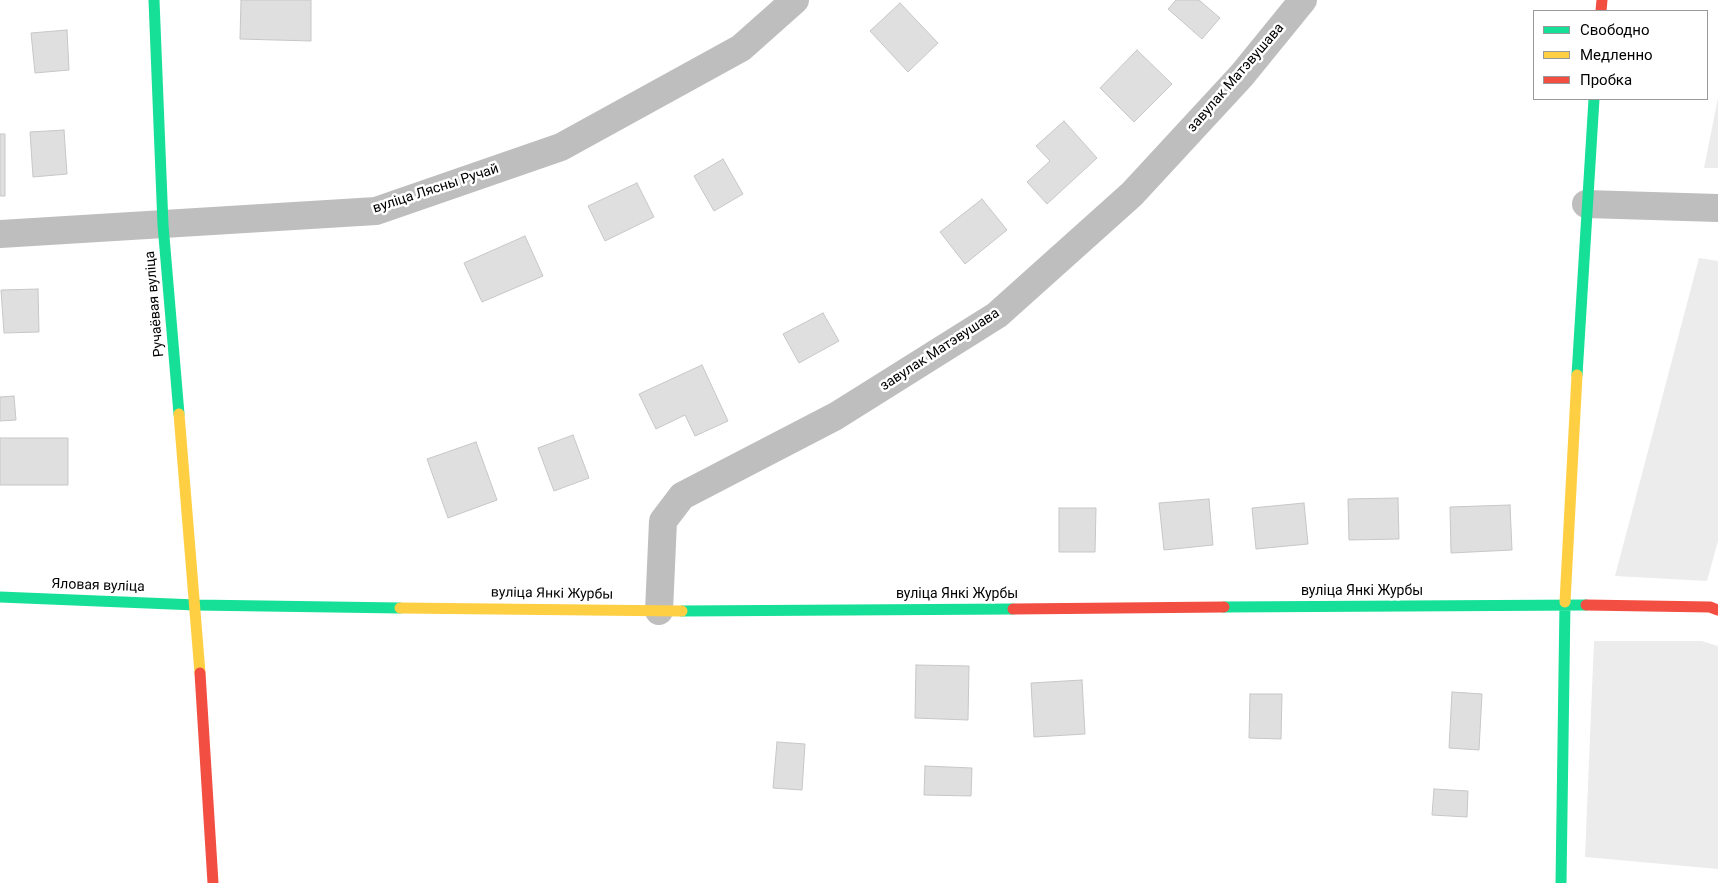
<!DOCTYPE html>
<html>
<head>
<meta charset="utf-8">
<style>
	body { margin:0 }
	#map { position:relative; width:1718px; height:883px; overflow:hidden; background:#fff; font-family:Roboto,sans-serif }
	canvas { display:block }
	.legend { position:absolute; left:1533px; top:10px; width:175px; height:90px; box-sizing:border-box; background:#fff; border:1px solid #999; margin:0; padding:6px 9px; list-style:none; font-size:15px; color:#000 }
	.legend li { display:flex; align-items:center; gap:10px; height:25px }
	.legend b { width:25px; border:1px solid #999 }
</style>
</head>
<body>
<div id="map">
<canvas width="1718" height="883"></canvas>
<ul class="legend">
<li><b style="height:6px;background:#16e098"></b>Свободно</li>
<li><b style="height:6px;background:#ffcf43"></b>Медленно</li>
<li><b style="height:6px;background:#f24e42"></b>Пробка</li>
</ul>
</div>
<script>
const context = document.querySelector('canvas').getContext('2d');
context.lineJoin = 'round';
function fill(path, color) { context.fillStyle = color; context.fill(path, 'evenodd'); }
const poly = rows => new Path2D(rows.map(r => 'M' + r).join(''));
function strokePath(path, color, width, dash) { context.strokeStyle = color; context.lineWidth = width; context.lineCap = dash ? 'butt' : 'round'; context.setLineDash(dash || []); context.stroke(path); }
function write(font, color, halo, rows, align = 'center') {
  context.font = font + ' Roboto,sans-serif'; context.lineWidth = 5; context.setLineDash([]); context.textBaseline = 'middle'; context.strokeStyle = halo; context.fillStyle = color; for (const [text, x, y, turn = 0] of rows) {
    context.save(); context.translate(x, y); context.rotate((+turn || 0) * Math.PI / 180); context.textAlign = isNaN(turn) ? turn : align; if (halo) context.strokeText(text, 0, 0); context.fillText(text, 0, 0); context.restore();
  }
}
const green = poly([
	[1718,98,1718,168,1704,168],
	[1699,258,1718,261,1718,541,1707,581,1615,576],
	[1594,641,1702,641,1718,646,1718,869,1585,857]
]);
const building = poly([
	[241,0,311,0,311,41,240,39,241,0],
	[1176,0,1199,0,1220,18,1202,39,1168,9,1176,0],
	[900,3,938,43,908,72,870,31,900,3],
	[67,30,69,70,35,73,31,33,67,30],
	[1137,50,1172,84,1134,122,1100,88,1137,50],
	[1064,121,1097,158,1047,204,1027,182,1050,161,1036,146,1064,121],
	[64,130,67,174,33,177,30,132,64,130],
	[0,134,5,134,5,196,0,196,0,134],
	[723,159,743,194,714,211,694,176,723,159],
	[637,183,654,217,605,241,588,206,637,183],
	[982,199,1007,230,965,264,940,232,982,199],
	[525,236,543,276,482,302,464,263,525,236],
	[38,289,39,332,4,333,1,290,38,289],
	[823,313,839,341,799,363,783,334,823,313],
	[702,365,728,421,695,436,685,415,656,429,639,394,702,365],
	[14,396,16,420,0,421,0,397,14,396],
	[573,435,589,478,554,491,538,448,573,435],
	[0,438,68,438,68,485,0,485,0,438],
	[476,442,497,500,448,518,427,459,476,442],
	[1398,498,1399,539,1349,540,1348,499,1398,498],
	[1209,499,1213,545,1164,550,1159,503,1209,499],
	[1304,503,1308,544,1256,549,1252,508,1304,503],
	[1510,505,1512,550,1451,553,1450,507,1510,505],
	[1059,508,1096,508,1095,552,1059,552,1059,508],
	[916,665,969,666,968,720,915,718,916,665],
	[1082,680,1085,734,1034,737,1031,683,1082,680],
	[1452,692,1482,694,1479,750,1449,748,1452,692],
	[1250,694,1282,694,1281,739,1249,738,1250,694],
	[777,742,805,744,802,790,773,788,777,742],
	[925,766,972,768,971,796,924,795,925,766],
	[1434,789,1468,791,1467,817,1432,815,1434,789]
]);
const street = poly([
	[1586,204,1718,208],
	[0,234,376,211,561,147,741,48,795,0],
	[659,611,663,521,682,496,836,416,997,315,1132,194,1242,75,1303,0]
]);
const fast = poly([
	[154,0,163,225,179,414],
	[1577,375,1594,99],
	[0,597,196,605,400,608],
	[1224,607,1586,605],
	[682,611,1013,609],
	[1561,883,1565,602]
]);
const slow = poly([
	[179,414,200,673],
	[1565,602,1577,375],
	[400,608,682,611]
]);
const jam = poly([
	[1601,11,1602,0],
	[1586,605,1710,607,1718,610],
	[1013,609,1224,607],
	[200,673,213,883]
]);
const streetNames = [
	["завулак Матэвушава",1236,78,-49],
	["вуліца Лясны Ручай",436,189,-18],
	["Ручаёвая вуліца",155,304,-95],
	["завулак Матэвушава",940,350,-33],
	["Яловая вуліца",98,586,2],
	["вуліца Янкі Журбы",1362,591],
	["вуліца Янкі Журбы",552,594,1],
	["вуліца Янкі Журбы",957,594]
];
fill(green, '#ececec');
fill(building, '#dfdfdf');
strokePath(building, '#c7c7c7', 1);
strokePath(street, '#bebebe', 28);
strokePath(fast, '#16e098', 11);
strokePath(slow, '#ffcf43', 11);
strokePath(jam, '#f24e42', 11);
write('14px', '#000', '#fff', streetNames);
</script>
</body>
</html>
